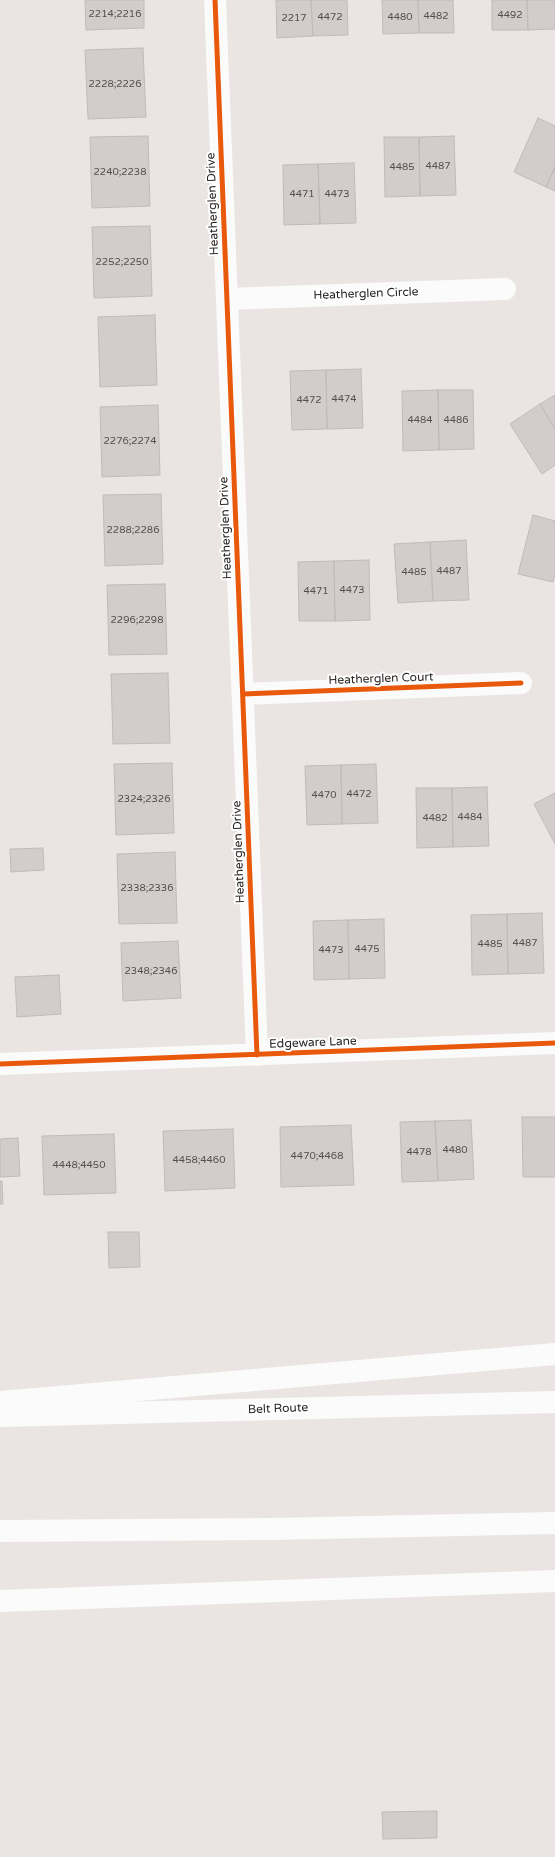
<!DOCTYPE html>
<html>
<head>
<meta charset="utf-8">
<style>
	body { margin:0 }
	canvas { display:block; background:#eae4e2 }
</style>
</head>
<body>
<canvas width="555" height="1857"></canvas>
<script>
const context = document.querySelector('canvas').getContext('2d');
context.lineJoin = 'round';
function fill(path, color) { context.fillStyle = color; context.fill(path, 'evenodd'); }
const poly = rows => new Path2D(rows.map(r => 'M' + r).join(''));
function strokePath(path, color, width, dash) { context.strokeStyle = color; context.lineWidth = width; context.lineCap = dash ? 'butt' : 'round'; context.setLineDash(dash || []); context.stroke(path); }
function write(font, color, halo, rows, align = 'center') {
  context.font = font + ' "Varela Round",sans-serif'; context.lineWidth = 4; context.setLineDash([]); context.textBaseline = 'middle'; context.strokeStyle = halo; context.fillStyle = color; for (const [text, x, y, turn = 0] of rows) {
    context.save(); context.translate(x, y); context.rotate((+turn || 0) * Math.PI / 180); context.textAlign = isNaN(turn) ? turn : align; if (halo) context.strokeText(text, 0, 0); context.fillText(text, 0, 0); context.restore();
  }
}
const building = poly([
	[85,0,144,0,144,28,86,30,85,0],
	[276,0,311,0,313,36,277,38,276,0],
	[311,0,347,0,348,35,313,36,311,0],
	[382,0,418,0,419,33,383,34,382,0],
	[418,0,453,0,454,33,419,33,418,0],
	[492,0,527,0,528,30,492,30,492,0],
	[527,0,555,0,555,29,528,30,527,0],
	[143,48,146,117,88,119,85,50,143,48],
	[538,118,555,126,555,167,546,187,514,172,538,118],
	[148,136,150,206,92,208,90,137,148,136],
	[454,136,456,195,420,196,419,137,454,136],
	[384,137,419,137,420,196,385,197,384,137],
	[354,163,356,223,320,224,318,164,354,163],
	[318,164,320,224,284,225,283,165,318,164],
	[555,167,555,191,546,187,555,167],
	[150,226,152,296,94,298,92,227,150,226],
	[155,315,157,385,100,387,98,317,155,315],
	[361,369,363,428,327,429,326,370,361,369],
	[326,370,327,429,292,430,290,371,326,370],
	[438,390,439,450,403,451,402,391,438,390],
	[438,390,473,390,474,449,439,450,438,390],
	[555,395,555,429,540,404,555,395],
	[540,404,555,429,555,465,542,474,510,424,540,404],
	[158,405,160,475,102,477,100,407,158,405],
	[161,494,163,564,105,566,103,495,161,494],
	[533,515,555,521,555,574,553,582,518,574,533,515],
	[466,540,469,600,433,601,430,542,466,540],
	[430,542,433,601,398,603,394,544,430,542],
	[369,560,370,620,335,621,334,561,369,560],
	[334,561,335,621,299,621,298,562,334,561],
	[165,584,167,654,109,655,107,585,165,584],
	[168,673,170,743,113,744,111,674,168,673],
	[172,763,174,833,116,835,114,764,172,763],
	[376,764,378,823,342,824,341,765,376,764],
	[341,765,342,824,307,825,305,766,341,765],
	[487,787,489,846,453,847,452,788,487,787],
	[416,788,452,788,453,847,417,848,416,788],
	[555,793,555,844,534,804,555,793],
	[43,848,44,870,11,872,10,849,43,848],
	[175,852,177,923,119,924,117,854,175,852],
	[542,913,544,973,508,974,507,914,542,913],
	[507,914,508,974,472,975,471,915,507,914],
	[384,919,385,978,349,979,348,920,384,919],
	[348,920,349,979,314,980,313,921,348,920],
	[178,941,181,998,123,1001,121,943,178,941],
	[59,975,61,1014,17,1017,15,977,59,975],
	[522,1117,555,1117,555,1177,523,1177,522,1117],
	[471,1120,474,1179,438,1181,435,1121,471,1120],
	[435,1121,438,1181,402,1182,400,1122,435,1121],
	[351,1125,354,1185,281,1187,280,1127,351,1125],
	[233,1129,235,1188,165,1191,163,1131,233,1129],
	[114,1134,116,1193,44,1195,42,1136,114,1134],
	[18,1138,20,1176,0,1177,0,1139,18,1138],
	[0,1181,2,1181,3,1204,0,1204,0,1181],
	[108,1232,139,1232,140,1267,109,1268,108,1232],
	[437,1811,437,1838,383,1839,382,1812,437,1811]
]);
const street = poly([
	[215,0,257,1055],
	[227,299,505,289],
	[243,694,521,683],
	[0,1064,555,1043]
]);
const highway = poly([
	[0,1402,555,1354],
	[0,1416,555,1402],
	[0,1531,271,1529,555,1523],
	[0,1601,555,1581]
]);
const cycleway = poly([
	[215,0,257,1055],
	[243,694,521,683],
	[0,1064,555,1043]
]);
const numberNames = [
	["2214;2216",115,14],
	["4492",510,15],
	["4482",436,16],
	["4472",330,17],
	["4480",400,17],
	["2217",294,18],
	["2228;2226",115,84],
	["4487",438,166],
	["4485",402,167],
	["2240;2238",120,172],
	["4471",302,194],
	["4473",337,194],
	["2252;2250",122,262],
	["4474",344,399],
	["4472",309,400],
	["4484",420,420],
	["4486",456,420],
	["2276;2274",130,441],
	["2288;2286",133,530],
	["4487",449,571],
	["4485",414,572],
	["4473",352,590],
	["4471",316,591],
	["2296;2298",137,620],
	["4472",359,794],
	["4470",324,795],
	["2324;2326",144,799],
	["4484",470,817],
	["4482",435,818],
	["2338;2336",147,888],
	["4487",525,943],
	["4485",490,944],
	["4475",367,949],
	["4473",331,950],
	["2348;2346",151,971],
	["4480",455,1150],
	["4478",419,1152],
	["4470;4468",317,1156],
	["4458;4460",199,1160],
	["4448;4450",79,1165]
];
const streetNames = [
	["Heatherglen Drive",213,204,-92],
	["Heatherglen Circle",366,294,-2],
	["Heatherglen Drive",226,528,-92],
	["Heatherglen Court",381,679,-2],
	["Heatherglen Drive",239,852,-92],
	["Edgeware Lane",313,1043,-2],
	["Belt Route",278,1409,-2]
];
fill(building, '#d2cdcb');
strokePath(building, '#c0bbba', 1);
strokePath(street, '#fcfbfb', 22);
strokePath(highway, '#fcfbfb', 22);
strokePath(cycleway, '#e8590c', 5);
write('10px', '#534f4d', null, numberNames);
write('12px', '#282422', '#fff', streetNames);
</script>
</body>
</html>
